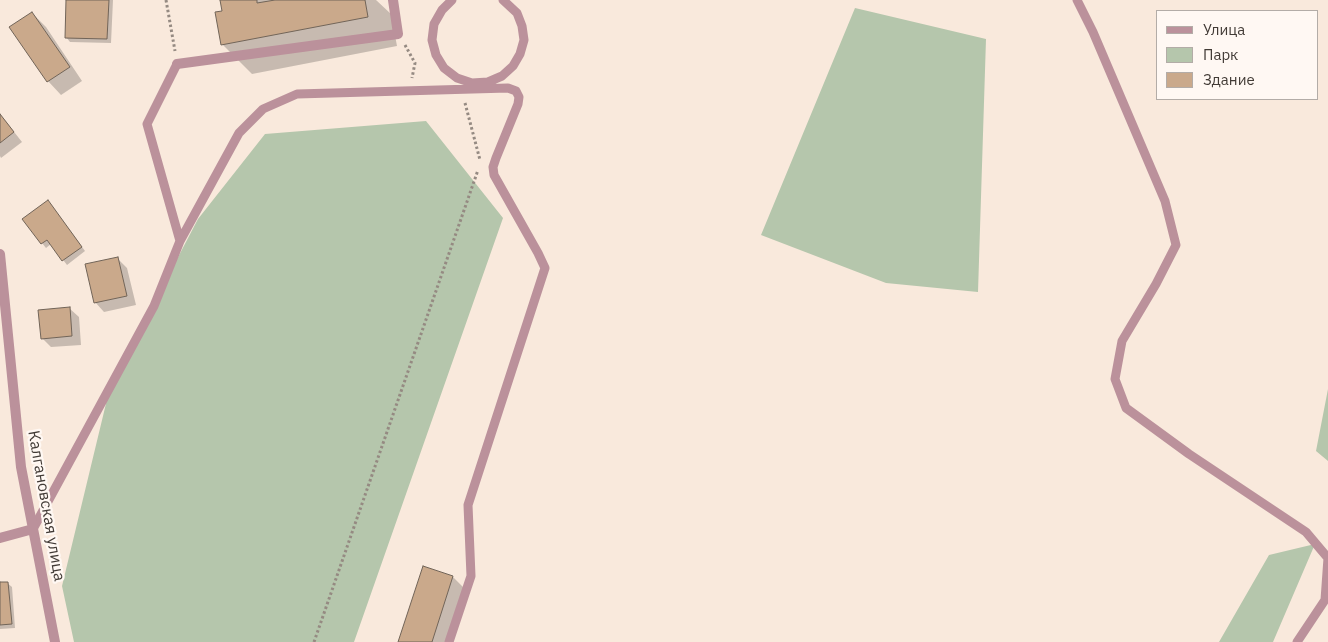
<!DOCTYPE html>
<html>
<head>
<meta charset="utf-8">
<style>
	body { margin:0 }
	#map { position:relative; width:1328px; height:642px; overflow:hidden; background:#f9e9dc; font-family:"IBM Plex Sans",sans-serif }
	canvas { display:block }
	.legend { position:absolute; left:1156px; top:10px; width:162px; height:90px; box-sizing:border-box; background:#fff8f3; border:1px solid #b3aca7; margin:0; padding:6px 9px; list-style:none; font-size:15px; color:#423b36 }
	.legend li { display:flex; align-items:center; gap:10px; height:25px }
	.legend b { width:25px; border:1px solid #b3aca7 }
</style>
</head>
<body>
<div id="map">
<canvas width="1328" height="642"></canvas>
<ul class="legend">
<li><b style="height:6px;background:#bb919b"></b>Улица</li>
<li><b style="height:14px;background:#b5c6ac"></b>Парк</li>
<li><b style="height:14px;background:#caa98b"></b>Здание</li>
</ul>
</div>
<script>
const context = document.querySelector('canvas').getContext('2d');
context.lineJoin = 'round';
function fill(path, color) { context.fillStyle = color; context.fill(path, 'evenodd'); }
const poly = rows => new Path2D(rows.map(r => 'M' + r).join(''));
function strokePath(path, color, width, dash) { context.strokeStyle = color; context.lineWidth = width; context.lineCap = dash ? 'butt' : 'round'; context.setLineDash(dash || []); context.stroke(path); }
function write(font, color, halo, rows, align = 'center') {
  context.font = font + ' "IBM Plex Sans",sans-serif'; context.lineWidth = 4.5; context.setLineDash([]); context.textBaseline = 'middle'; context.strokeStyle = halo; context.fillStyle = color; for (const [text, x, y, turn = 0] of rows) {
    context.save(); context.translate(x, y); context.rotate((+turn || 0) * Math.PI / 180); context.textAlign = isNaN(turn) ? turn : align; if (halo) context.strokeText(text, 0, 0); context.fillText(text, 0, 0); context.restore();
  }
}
const green = poly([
	[855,8,986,39,978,292,886,283,761,235],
	[426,121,503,218,354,642,74,642,62,586,110,387,198,219,265,134],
	[1328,389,1328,461,1316,451],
	[1315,544,1273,642,1219,642,1269,555]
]);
const shadow = poly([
	[67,0,113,0,111,43,70,42,66,37],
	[221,0,376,0,391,14,397,46,252,74,222,44,224,12],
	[32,13,46,27,82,81,61,95,48,81],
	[0,114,22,142,1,158,0,156],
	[52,206,85,251,67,265,51,244,46,248,42,243,24,219],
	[118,259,127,268,136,305,104,312,95,302],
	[69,308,79,317,81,345,51,347,42,338],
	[424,568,453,577,467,591,450,642,400,642],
	[7,583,12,587,15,628,0,629,0,584]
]);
const building = poly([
	[66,0,109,0,107,39,65,38,66,0],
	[220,0,257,0,257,3,275,0,365,0,368,17,221,45,215,12,222,11,220,0],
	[32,12,70,67,47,82,9,27,32,12],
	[0,114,14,132,0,143,0,114],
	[48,200,82,247,62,261,47,240,41,244,22,219,48,200],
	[118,257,127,296,94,303,85,264,118,257],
	[70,307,72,336,41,339,38,310,70,307],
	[423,566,453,576,432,642,398,642,423,566],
	[0,582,8,582,12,624,0,625,0,582]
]);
const path = poly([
	[166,0,175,51],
	[405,45,415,63,412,78],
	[465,103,480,160],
	[314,642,478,170]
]);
const lane = poly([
	[452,0,442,10,434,24,432,40,436,55,444,68,457,78,472,83,488,82,502,76,513,66,520,54,524,40,522,26,517,13,503,0],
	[1077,0,1093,32,1165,201,1176,245,1156,284,1122,341,1115,379,1126,408,1189,454,1306,532,1328,558,1325,600,1297,642],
	[177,64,147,124,180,241],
	[33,529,154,306,180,241,239,133,263,109,297,94,508,88,516,91,519,97,518,104,496,158,493,167,494,175,538,253,545,268,468,505,471,576,449,642]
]);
const street = poly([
	[177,64,398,34,393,0],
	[0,254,21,467,55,642],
	[0,538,33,529]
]);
const streetNames = [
	["Калгановская улица",46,506,80]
];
fill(green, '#b5c6ac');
fill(shadow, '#0003');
fill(building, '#caa98b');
strokePath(building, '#716458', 1);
strokePath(path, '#958a82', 3, [2.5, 2.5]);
strokePath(lane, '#bb919b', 9);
strokePath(street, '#bb919b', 10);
write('16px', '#423b36', '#fff8f3', streetNames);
</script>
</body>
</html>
